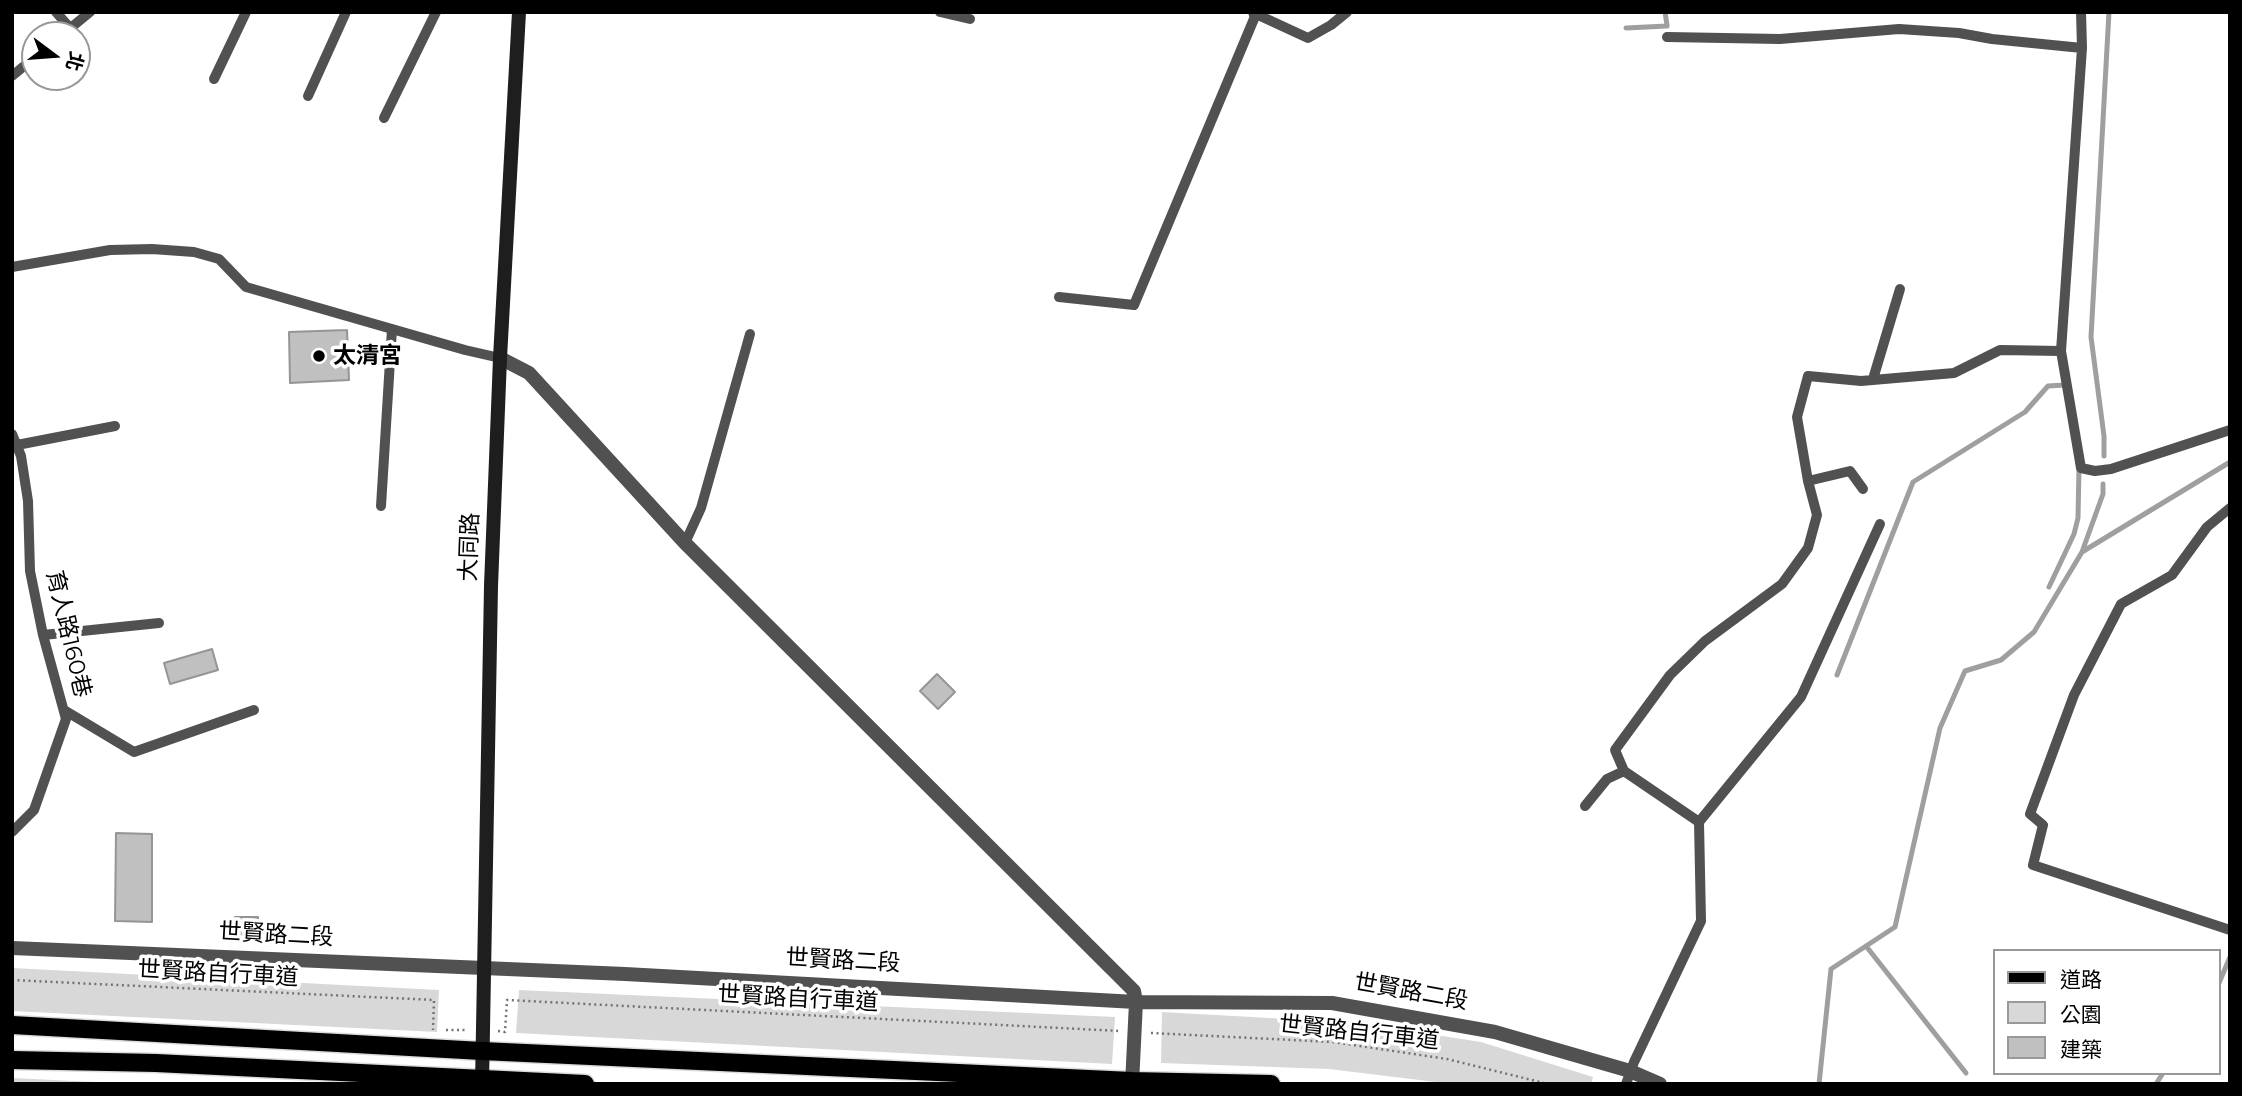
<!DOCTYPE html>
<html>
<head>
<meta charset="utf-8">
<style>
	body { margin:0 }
	#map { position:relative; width:2242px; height:1096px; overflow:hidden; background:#fff; font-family:Montserrat,"Noto Sans TC",sans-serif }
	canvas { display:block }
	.frame { position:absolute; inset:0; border:14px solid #000; pointer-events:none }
	.legend { position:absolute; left:1993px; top:949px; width:228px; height:126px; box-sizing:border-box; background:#fff; border:2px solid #999; margin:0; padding:9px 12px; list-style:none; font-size:21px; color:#000 }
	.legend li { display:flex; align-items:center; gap:14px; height:35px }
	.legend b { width:35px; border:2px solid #999 }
	.north { position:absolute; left:21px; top:21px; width:70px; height:70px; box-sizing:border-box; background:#fff; border:2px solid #999; border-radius:50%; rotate:106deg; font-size:19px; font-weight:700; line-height:28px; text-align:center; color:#000 }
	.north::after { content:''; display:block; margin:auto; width:24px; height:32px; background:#000; clip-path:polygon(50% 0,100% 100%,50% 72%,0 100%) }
</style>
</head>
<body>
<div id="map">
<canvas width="2242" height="1096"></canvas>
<div class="frame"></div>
<ul class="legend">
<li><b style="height:9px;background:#000"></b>道路</li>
<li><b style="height:19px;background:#d8d8d8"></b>公園</li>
<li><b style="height:19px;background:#c0c0c0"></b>建築</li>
</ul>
<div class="north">北</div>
</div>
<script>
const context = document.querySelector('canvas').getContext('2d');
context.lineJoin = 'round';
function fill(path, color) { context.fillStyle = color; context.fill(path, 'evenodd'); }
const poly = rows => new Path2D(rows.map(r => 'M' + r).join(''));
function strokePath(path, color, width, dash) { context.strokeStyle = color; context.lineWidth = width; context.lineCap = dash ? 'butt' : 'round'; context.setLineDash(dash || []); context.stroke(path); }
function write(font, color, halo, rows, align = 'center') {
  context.font = font + ' Montserrat,"Noto Sans TC",sans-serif'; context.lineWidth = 7; context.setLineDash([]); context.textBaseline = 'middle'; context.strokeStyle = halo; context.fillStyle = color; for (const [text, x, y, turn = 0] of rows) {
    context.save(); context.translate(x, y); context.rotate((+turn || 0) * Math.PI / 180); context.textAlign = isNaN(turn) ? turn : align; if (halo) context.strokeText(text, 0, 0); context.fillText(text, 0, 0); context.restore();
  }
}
const green = poly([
	[12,968,439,990,437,1032,12,1011],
	[519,990,1115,1017,1112,1064,516,1033],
	[1162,1012,1306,1020,1384,1027,1481,1042,1593,1077,1591,1084,1452,1084,1329,1069,1161,1063],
	[12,1078,136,1084,12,1084]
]);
const stream = poly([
	[1665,12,1667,25],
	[1626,28,1667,26],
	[2104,456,2104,436,2091,337,2109,12],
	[2082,552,2103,494,2103,484],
	[2049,587,2074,534,2078,518,2079,468],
	[1837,675,1913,482,2025,412,2048,386,2065,385],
	[1866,946,1966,1073],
	[2219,983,2230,957],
	[1819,1084,1831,969,1895,927,1940,728,1965,671,2001,660,2034,632,2082,552,2230,462],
	[2156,1084,2163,1073]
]);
const building = poly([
	[347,330,349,380,290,383,289,332,347,330],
	[212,649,218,670,170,684,164,663,212,649],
	[937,674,955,692,938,709,920,691,937,674],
	[116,833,152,834,152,922,115,921,116,833],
	[235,917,258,917,258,942,235,941,235,917]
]);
const path = poly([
	[12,980,434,1000,433,1030],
	[446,1030,467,1030],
	[498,1031,505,1032,507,1000,1120,1031],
	[1151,1033,1333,1042,1447,1059,1548,1084]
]);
const lane = poly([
	[56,12,70,28],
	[940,12,970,19],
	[2081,12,2082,48,2061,351,2081,468,2095,471,2111,469,2230,430],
	[62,35,90,12],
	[1667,37,1780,39,1899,29,1959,33,1992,39,2082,48],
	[12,76,35,57],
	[214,79,246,12],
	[308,96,346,12],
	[384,118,436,12],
	[12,267,110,250,152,249,194,252,219,259,246,287,465,350,500,358],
	[1059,297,1134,305,1256,14,1308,38,1331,25,1347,12],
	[1873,379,1900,289],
	[12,434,21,456,28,501,30,571,43,635,66,719,34,810,12,832],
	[17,445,115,426],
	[1808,481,1850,471,1863,489],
	[381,506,392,329],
	[2230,508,2207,527,2172,575,2121,604,2074,695,2030,814,2043,825,2033,865,2230,930],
	[685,543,701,508,750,334],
	[43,635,159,623],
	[64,710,134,752,254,710],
	[1585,806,1607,779,1624,771],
	[1699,822,1801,697,1880,524],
	[1626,1084,1634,1062,1701,921,1699,822,1624,771,1615,750,1670,675,1705,641,1782,584,1808,548,1817,515,1808,481,1797,417,1808,376,1861,381,1954,373,2000,350,2061,351]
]);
const street = poly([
	[1255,12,1256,14],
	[500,358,529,373,685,543,1134,991,1136,1002,1132,1084],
	[12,948,625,974,1136,1002,1332,1003,1495,1032,1630,1071,1660,1084]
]);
const secondary = poly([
	[482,1084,491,586,500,358,519,12]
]);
const primary = poly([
	[12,1025,482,1051,1132,1081,1271,1084],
	[12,1060,156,1063,585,1084]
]);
const markers = [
	[319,356,7,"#000"]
];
const poiNames = [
	["太清宮",333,356]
];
const streetNames = [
	["大同路",470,547,-88],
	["育人路160巷",68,634,77],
	["世賢路二段",276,935,3],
	["世賢路二段",843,961,3],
	["世賢路自行車道",218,974,3],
	["世賢路二段",1411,992,10],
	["世賢路自行車道",798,999,3],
	["世賢路自行車道",1359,1033,6]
];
fill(green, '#d8d8d8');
strokePath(stream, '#9f9f9f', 5);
fill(building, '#c0c0c0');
strokePath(building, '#959595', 2);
strokePath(primary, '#dbdbdb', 21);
strokePath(path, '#737373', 2.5, [2, 3.5]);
strokePath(lane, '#515151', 10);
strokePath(street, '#515151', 14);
strokePath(secondary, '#1e1e1e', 14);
strokePath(primary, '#000', 18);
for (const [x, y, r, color] of markers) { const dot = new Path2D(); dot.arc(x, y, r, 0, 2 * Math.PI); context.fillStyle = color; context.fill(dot); strokePath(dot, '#fff', 2.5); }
write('bold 23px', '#000', '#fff', poiNames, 'left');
write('23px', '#000', '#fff', streetNames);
</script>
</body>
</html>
